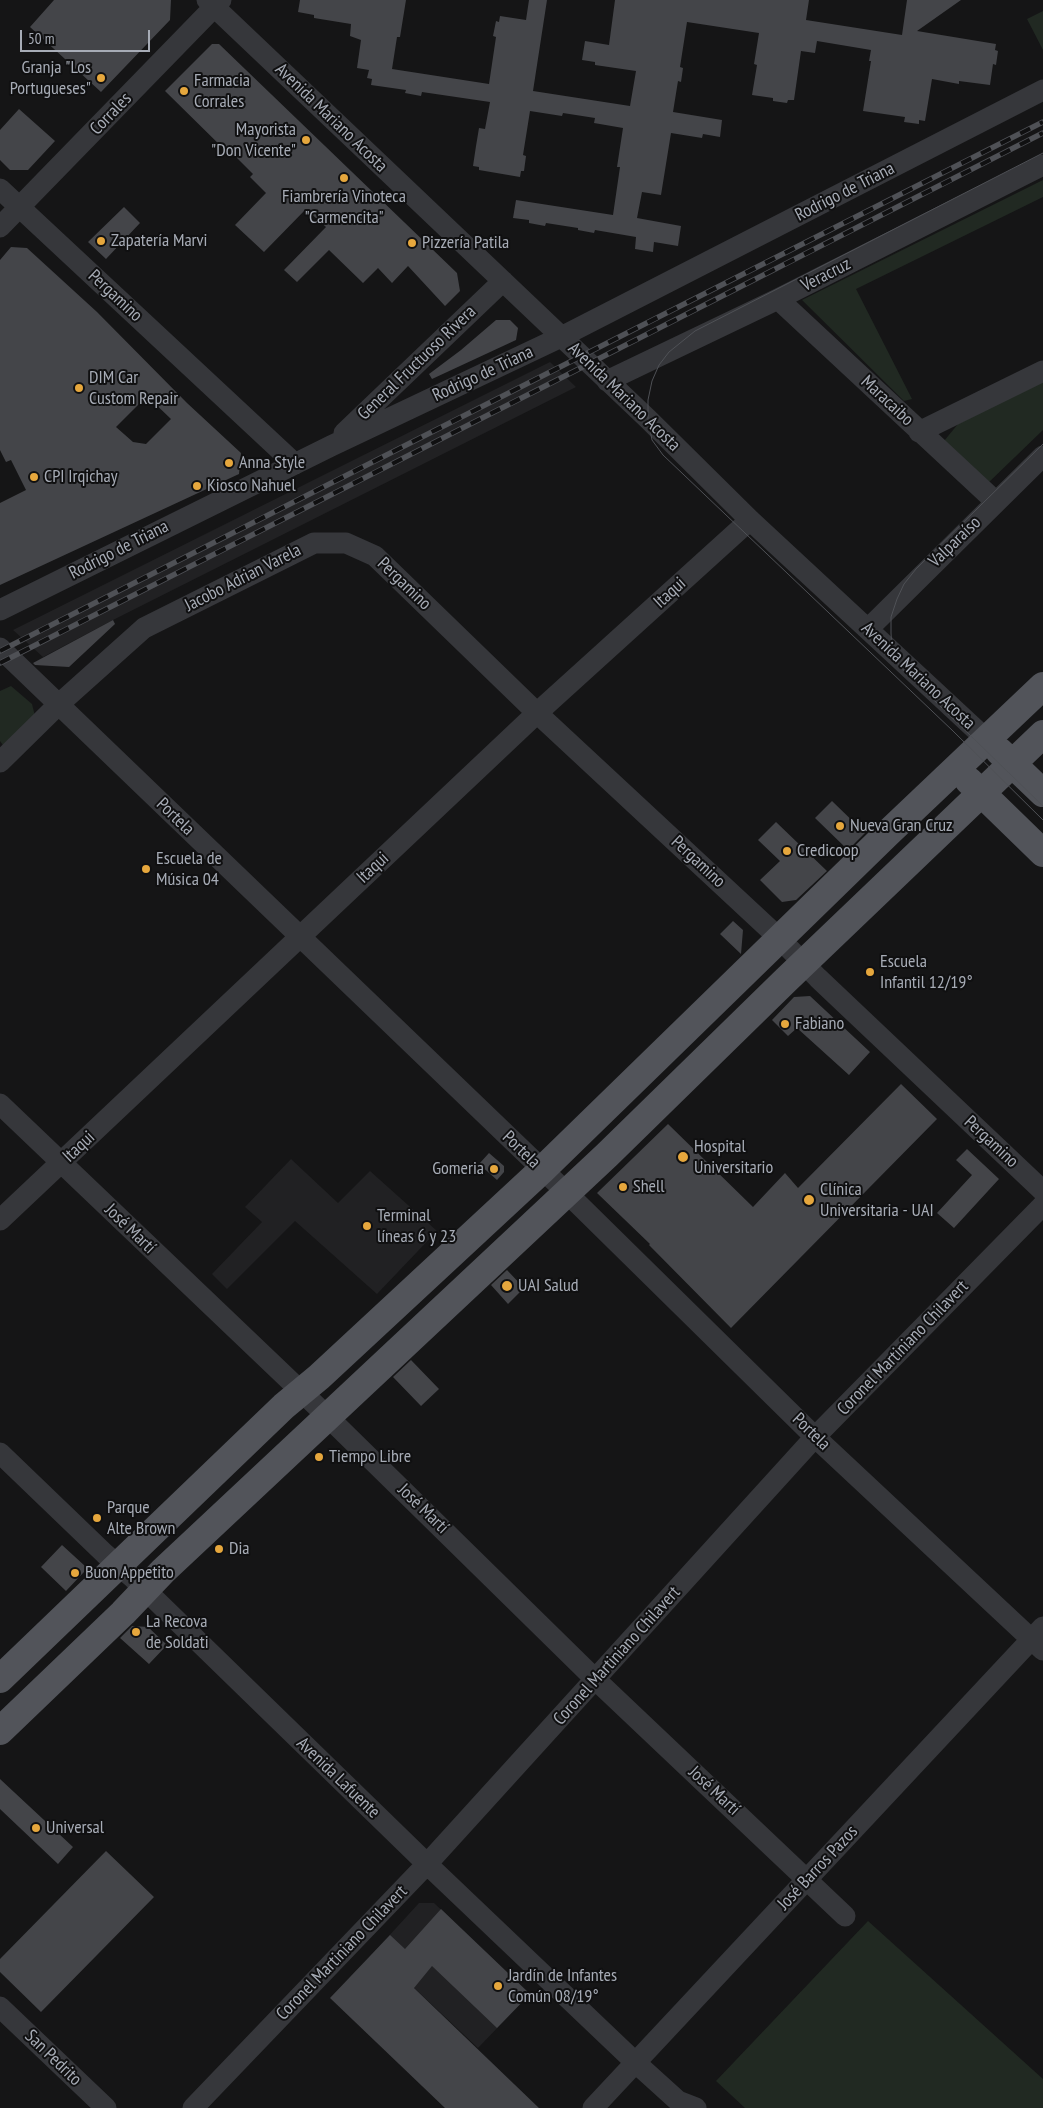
<!DOCTYPE html>
<html>
<head>
<meta charset="utf-8">
<style>
	body { margin:0 }
	#map { position:relative; width:1043px; height:2108px; overflow:hidden; background:#151516; font-family:"PT Sans Narrow",sans-serif }
	canvas { display:block }
	.scale { position:absolute; left:20px; top:30px; width:130px; height:22px; box-sizing:border-box; border:2px solid #a7acb6; border-top:0; padding-left:6px; font-size:15px; line-height:18px; white-space:nowrap; color:#a7acb6; -webkit-text-stroke:4px #101011; paint-order:stroke }
</style>
</head>
<body>
<div id="map">
<canvas width="1043" height="2108"></canvas>
<div class="scale">50 m</div>
</div>
<script>
const context = document.querySelector('canvas').getContext('2d');
context.lineJoin = 'round';
function fill(path, color) { context.fillStyle = color; context.fill(path, 'evenodd'); }
const poly = rows => new Path2D(rows.map(r => 'M' + r).join(''));
function strokePath(path, color, width, dash) { context.strokeStyle = color; context.lineWidth = width; context.lineCap = dash ? 'butt' : 'round'; context.setLineDash(dash || []); context.stroke(path); }
function write(font, color, halo, rows, align = 'center') {
  context.font = font + ' "PT Sans Narrow",sans-serif'; context.lineWidth = 4; context.setLineDash([]); context.textBaseline = 'middle'; context.strokeStyle = halo; context.fillStyle = color; for (const [text, x, y, turn = 0] of rows) {
    context.save(); context.translate(x, y); context.rotate((+turn || 0) * Math.PI / 180); context.textAlign = isNaN(turn) ? turn : align; if (halo) context.strokeText(text, 0, 0); context.fillText(text, 0, 0); context.restore();
  }
}
const built = poly([
	[550,362,576,387,115,619,43,657,13,630],
	[291,1159,338,1203,370,1171,437,1231,377,1294,295,1221,227,1289,212,1274,262,1222,245,1207],
	[419,1903,434,1903,530,1994,478,2048,375,1951]
]);
const green = poly([
	[1043,11,1043,50,1027,19],
	[1043,180,1043,197,856,289,912,399,904,401,802,300],
	[1043,380,1043,430,987,484,944,441,958,424],
	[11,686,32,704,35,716,5,748,0,741,0,691],
	[868,1921,1043,2079,1043,2108,745,2108,716,2081]
]);
const building = poly([
	[54,0,171,0,170,20,101,92,30,27],
	[300,0,406,0,400,37,397,37,392,69,489,84,496,37,493,36,496,21,499,22,500,16,526,20,529,0,547,0,533,91,630,106,636,71,595,65,595,62,582,60,585,41,609,45,615,0,809,0,806,20,902,35,907,0,961,0,917,31,996,44,995,50,998,51,996,65,993,64,990,85,959,81,959,84,932,79,925,121,919,120,919,124,904,122,905,117,863,111,871,61,869,61,871,50,817,41,815,53,801,51,794,100,788,100,787,103,773,101,773,98,752,95,757,65,754,64,759,33,687,22,680,67,683,68,681,82,678,81,673,112,722,120,720,137,703,134,702,138,671,133,661,195,642,192,637,218,681,226,678,246,654,242,653,252,635,249,636,237,595,230,594,233,578,230,578,228,546,223,545,226,529,223,529,220,513,218,516,200,613,215,620,167,617,167,623,128,594,123,595,118,563,113,562,116,530,111,523,155,526,156,524,171,521,171,520,177,479,170,479,167,473,166,476,146,479,128,485,129,490,102,422,92,421,96,405,93,406,90,371,85,372,79,367,78,369,70,357,68,361,40,350,36,351,24,314,18,314,15,298,12],
	[212,44,219,44,457,273,460,291,445,306,408,266,392,283,378,268,363,283,329,250,297,282,284,270,326,227,306,209,264,252,235,225,266,193,250,177,253,174,233,154,231,156,165,91],
	[19,109,55,141,28,170,10,170,0,160,0,130],
	[124,207,140,223,106,259,88,242],
	[11,247,27,248,97,312,187,403,241,453,239,474,0,585,0,503,26,490,11,460,6,462,0,450,0,260],
	[147,396,171,419,146,444,133,442,116,427],
	[496,320,510,320,518,328,516,340,432,379,429,374,461,350],
	[113,620,115,624,69,667,35,665,33,663],
	[832,801,865,833,848,850,815,818],
	[776,822,827,871,796,900,782,902,760,880,780,861,758,840],
	[733,921,743,930,741,954,720,934],
	[810,996,870,1052,849,1075,797,1028,788,1036,772,1020,794,997],
	[901,1084,937,1119,731,1328,649,1245,650,1244,597,1193,668,1124,753,1207,785,1173,798,1188],
	[967,1149,999,1179,954,1228,937,1213,972,1175,956,1160],
	[489,1153,504,1166,504,1172,497,1180,479,1164],
	[507,1270,524,1288,508,1304,491,1285],
	[411,1360,439,1389,421,1406,393,1377],
	[62,1545,85,1566,84,1572,66,1591,41,1567],
	[132,1626,148,1627,167,1645,149,1664,120,1638],
	[0,1779,73,1847,58,1864,0,1809],
	[106,1851,154,1897,41,2012,0,1972,0,1959],
	[441,1909,530,1994,497,2028,432,1966,414,1988,539,2108,445,2108,330,1998,390,1935,405,1949]
]);
const minor = poly([
	[207,0,648,419,750,520,987,740],
	[0,189,295,464],
	[0,227,221,0],
	[778,299,996,502],
	[607,381,778,299,1043,165],
	[919,432,1043,371],
	[344,433,503,281],
	[0,610,331,446,561,337,1043,90],
	[868,629,1043,456],
	[0,648,566,1192,815,1437,1043,1650],
	[0,762,58,705,144,628,314,543,346,543,375,556,537,713,779,938,818,978,1043,1191],
	[0,1104,328,1417,596,1680,845,1916],
	[0,1220,537,713,750,520],
	[0,1453,105,1554,132,1577,427,1864,636,2063,678,2101,696,2108],
	[0,2007,106,2108],
	[193,2108,427,1864,815,1437,1043,1205],
	[593,2108,1043,1627]
]);
const major = poly([
	[999,751,1043,793],
	[969,781,1043,853],
	[0,1679,284,1406,319,1377,542,1170,888,833,1043,686],
	[0,1731,123,1613,163,1571,607,1155,786,980,1043,734]
]);
const tram = poly([
	[1043,153,695,331,669,352,659,365,652,381,648,400,648,419,652,440,663,455,953,731,1043,820],
	[1043,444,916,569,904,584,897,599,891,617,891,633,892,652,897,662,906,673,1043,806]
]);
const rail = poly([
	[0,651,1043,122],
	[0,663,1043,133]
]);
const markers = [
	[101,78,5,"#e6a73d"],
	[184,91,5,"#e6a73d"],
	[306,140,5,"#e6a73d"],
	[344,178,5,"#e6a73d"],
	[101,241,5,"#e6a73d"],
	[412,243,5,"#e6a73d"],
	[79,388,5,"#e6a73d"],
	[229,463,5,"#e6a73d"],
	[34,477,5,"#e6a73d"],
	[197,486,5,"#e6a73d"],
	[840,826,5,"#e6a73d"],
	[787,851,5,"#e6a73d"],
	[146,869,5,"#e6a73d"],
	[870,972,5,"#e6a73d"],
	[785,1024,5,"#e6a73d"],
	[683,1157,6,"#e6a73d"],
	[494,1169,5,"#e6a73d"],
	[623,1187,5,"#e6a73d"],
	[809,1200,6,"#e6a73d"],
	[367,1226,5,"#e6a73d"],
	[507,1286,6,"#e6a73d"],
	[319,1457,5,"#e6a73d"],
	[97,1518,5,"#e6a73d"],
	[219,1549,5,"#e6a73d"],
	[75,1573,5,"#e6a73d"],
	[136,1632,5,"#e6a73d"],
	[36,1828,5,"#e6a73d"],
	[498,1986,5,"#e6a73d"]
];
const poiNames = [
	["Granja \"Los",91,68,"right"],
	["Portugueses\"",91,89,"right"],
	["Farmacia",194,81],
	["Corrales",194,102],
	["Mayorista",296,130,"right"],
	["\"Don Vicente\"",296,151,"right"],
	["Fiambrería Vinoteca",344,197,"center"],
	["\"Carmencita\"",344,218,"center"],
	["Zapatería Marvi",111,241],
	["Pizzería Patila",422,243],
	["DIM Car",89,378],
	["Custom Repair",89,399],
	["Anna Style",239,463],
	["CPI Irqichay",44,477],
	["Kiosco Nahuel",207,486],
	["Nueva Gran Cruz",850,826],
	["Credicoop",797,851],
	["Escuela de",156,859],
	["Música 04",156,880],
	["Escuela",880,962],
	["Infantil 12/19°",880,983],
	["Fabiano",795,1024],
	["Hospital",694,1147],
	["Universitario",694,1168],
	["Gomeria",484,1169,"right"],
	["Shell",633,1187],
	["Clínica",820,1190],
	["Universitaria - UAI",820,1211],
	["Terminal",377,1216],
	["líneas 6 y 23",377,1237],
	["UAI Salud",518,1286],
	["Tiempo Libre",329,1457],
	["Parque",107,1508],
	["Alte Brown",107,1529],
	["Dia",229,1549],
	["Buon Appetito",85,1573],
	["La Recova",146,1622],
	["de Soldati",146,1643],
	["Universal",46,1828],
	["Jardín de Infantes",508,1976],
	["Común 08/19°",508,1997]
];
const streetNames = [
	["Corrales",111,114,-46],
	["Avenida Mariano Acosta",331,118,44],
	["Rodrigo de Triana",845,192,-27],
	["Veracruz",826,275,-27],
	["Pergamino",115,296,43],
	["General Fructuoso Rivera",417,363,-44],
	["Rodrigo de Triana",483,374,-25],
	["Avenida Mariano Acosta",624,397,44],
	["Maracaibo",887,401,43],
	["Valparaíso",955,542,-44],
	["Rodrigo de Triana",119,550,-27],
	["Jacobo Adrian Varela",243,578,-27],
	["Pergamino",404,584,44],
	["Itaqui",670,593,-42],
	["Avenida Mariano Acosta",918,676,43],
	["Portela",175,817,44],
	["Pergamino",698,862,43],
	["Itaqui",373,868,-43],
	["Pergamino",991,1142,43],
	["Itaqui",79,1147,-43],
	["Portela",521,1150,44],
	["José Martí",130,1229,44],
	["Coronel Martiniano Chilavert",903,1348,-46],
	["Portela",811,1432,44],
	["José Martí",423,1509,44],
	["Coronel Martiniano Chilavert",617,1656,-48],
	["Avenida Lafuente",338,1778,44],
	["José Martí",714,1791,43],
	["José Barros Pazos",818,1868,-47],
	["Coronel Martiniano Chilavert",342,1953,-46],
	["San Pedrito",53,2058,44]
];
fill(built, '#212123');
fill(green, '#212922');
fill(building, '#444549');
strokePath(minor, '#36373b', 21);
strokePath(major, '#52545a', 28);
strokePath(tram, '#4f5156', 1);
strokePath(rail, '#4f5156', 5.5);
strokePath(rail, '#101011', 4, [11]);
for (const [x, y, r, color] of markers) { const dot = new Path2D(); dot.arc(x, y, r, 0, 2 * Math.PI); context.fillStyle = color; context.fill(dot); strokePath(dot, '#101011', 2); }
write('18px', '#a7acb6', '#101011', poiNames, 'left');
write('18px', '#a7acb6', '#101011', streetNames);
</script>
</body>
</html>
